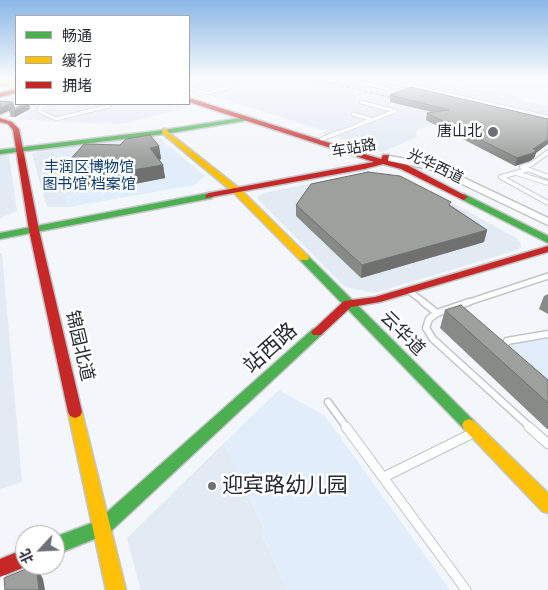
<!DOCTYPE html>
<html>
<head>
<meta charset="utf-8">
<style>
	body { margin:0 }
	#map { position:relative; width:548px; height:590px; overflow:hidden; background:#f3f6fa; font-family:Signika,"Noto Sans SC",sans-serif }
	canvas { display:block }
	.legend { position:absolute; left:15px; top:15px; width:175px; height:90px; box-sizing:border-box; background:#fff; border:1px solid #a8aaad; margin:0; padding:6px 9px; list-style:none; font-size:15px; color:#252a31 }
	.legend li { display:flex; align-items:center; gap:10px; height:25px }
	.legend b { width:25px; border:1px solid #a8aaad }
	.north { position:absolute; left:15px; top:525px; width:50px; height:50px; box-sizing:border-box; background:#fff; border:1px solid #a8aaad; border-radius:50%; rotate:245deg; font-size:14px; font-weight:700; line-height:20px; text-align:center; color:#252a31 }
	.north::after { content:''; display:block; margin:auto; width:18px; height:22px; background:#6d7177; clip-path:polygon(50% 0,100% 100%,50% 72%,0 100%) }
</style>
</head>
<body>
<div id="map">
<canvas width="548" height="590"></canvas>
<ul class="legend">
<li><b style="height:6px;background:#4caf50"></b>畅通</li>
<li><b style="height:6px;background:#ffc107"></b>缓行</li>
<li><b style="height:6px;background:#c62828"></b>拥堵</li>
</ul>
<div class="north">北</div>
</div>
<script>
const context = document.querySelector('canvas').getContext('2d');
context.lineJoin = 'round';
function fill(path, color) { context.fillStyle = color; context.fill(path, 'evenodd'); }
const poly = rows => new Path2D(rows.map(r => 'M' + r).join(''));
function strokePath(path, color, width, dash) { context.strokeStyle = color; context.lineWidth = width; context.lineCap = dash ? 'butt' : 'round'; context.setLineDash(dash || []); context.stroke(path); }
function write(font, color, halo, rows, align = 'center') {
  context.font = font + ' Signika,"Noto Sans SC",sans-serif'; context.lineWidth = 5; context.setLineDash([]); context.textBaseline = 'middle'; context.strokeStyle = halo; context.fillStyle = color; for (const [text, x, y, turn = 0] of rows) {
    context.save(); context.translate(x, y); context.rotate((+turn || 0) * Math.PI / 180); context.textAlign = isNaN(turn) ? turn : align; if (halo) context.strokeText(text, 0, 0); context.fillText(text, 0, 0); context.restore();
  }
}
const built = poly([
	[189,78,419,78,479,90,494,91,518,96,523,101,548,106,548,143,436,123,416,131,417,137,382,152,323,133,326,131,189,89],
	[16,97,16,104,175,104,186,108,121,124,63,122,17,119,36,108,0,106,0,101],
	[148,136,161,138,164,142,54,155,69,207,47,207,32,154,39,150],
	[0,153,9,156,17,211,0,218],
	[371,172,381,173,401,179,449,204,456,205,516,238,520,242,521,247,517,250,374,293,345,287,257,198,263,193],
	[0,253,2,253,22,482,0,489],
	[224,443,264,529,261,532,288,590,141,590,127,538]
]);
const green = poly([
	[164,142,205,176,194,185,69,207,54,155],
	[543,331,548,334,548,404,486,353],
	[279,390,325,416,450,590,288,590,261,531,264,528,224,443]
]);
const laneFar4 = poly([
	[339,78,389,89],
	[376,78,548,117],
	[189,84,211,78],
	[189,88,207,93,230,87],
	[48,104,40,107,39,111,56,119,109,106,103,104],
	[353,114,370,119],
	[3,117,17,110],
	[333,135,395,111,361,102]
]);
const laneFar3 = poly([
	[322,139,337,133],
	[548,152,532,164,522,167,548,177],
	[526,170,501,177,548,203],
	[516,173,548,183]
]);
const laneFar2 = poly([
	[409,291,425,303],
	[466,303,548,276]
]);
const laneFar1 = poly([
	[423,302,437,313,429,319,426,328,433,339,531,428],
	[437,313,469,302],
	[504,348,507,341,548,334],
	[328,402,347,428]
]);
const lane = poly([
	[346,427,466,590],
	[529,427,548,444],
	[384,477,471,434],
	[1,575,2,590]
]);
const street = poly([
	[383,155,419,161,439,166,548,218,548,225,433,170,383,159,383,155]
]);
const fast = poly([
	[247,117,249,118,249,120,164,134,0,154,0,150,164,130,247,117],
	[209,193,213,196,212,198,0,239,0,233,209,193],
	[464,194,548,236,548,243,461,199,461,195,464,194],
	[304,255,308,256,474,421,476,425,474,429,469,431,464,429,300,260,299,258,304,255],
	[317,328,321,329,323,332,321,335,109,533,55,555,55,537,97,521,313,329,317,328]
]);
const slow = poly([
	[16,81,16,85,0,86,0,82,16,81],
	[163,129,167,129,168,132,240,189,308,256,309,258,308,260,300,260,234,193,162,133,163,129],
	[75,406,80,408,82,412,126,590,106,590,68,412,70,408,75,406],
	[469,419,474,421,548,493,548,513,542,511,464,429,462,425,464,421,469,419]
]);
const jam = poly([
	[16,89,16,93,0,97,0,93,16,89],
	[189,98,364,154,381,159,383,155,389,155,388,161,407,165,468,197,464,200,461,199,401,169,383,164,364,169,206,198,205,196,209,193,374,162,189,102,189,98],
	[0,118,12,122,19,129,39,230,82,412,80,416,75,418,70,416,68,412,29,230,13,130,8,124,0,122,0,118],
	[548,246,548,252,380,302,351,307,321,335,313,335,311,332,344,301,375,297,548,246],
	[25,549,25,565,30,565,0,577,0,559,25,549]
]);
const rail = poly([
	[311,78,402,100]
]);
const wall = poly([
	[411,87,536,153,534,158,530,161,515,166,426,120,427,113,432,112,390,102,390,95],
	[20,106,30,109,15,117,11,117,9,111],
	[159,146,161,159,159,160,163,165,165,178,129,185,126,180,76,189,71,176,67,163],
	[296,205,450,205,487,230,484,242,361,278,296,216],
	[548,294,548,314,539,309,544,296],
	[445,310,548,380,548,429,547,429,440,328]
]);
const shadedWall = poly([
	[13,102,15,108,0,115,0,108],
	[28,104,29,104,30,109,15,117,13,111],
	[548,139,548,144,536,153,534,158,530,161,515,166,517,158,533,149],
	[159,146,161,159,152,161,150,148],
	[163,165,165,178,129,185,127,171],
	[124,166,126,180,76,189,73,176],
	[487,230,484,242,361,278,362,265],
	[36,565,43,579,45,590,39,590]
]);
const building = poly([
	[411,87,548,119,548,139,533,149,536,150,533,153,517,158,427,113,449,110,390,95,411,87],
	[0,101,13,102,0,108,0,101],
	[21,104,28,104,13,111,9,111,20,106,21,104],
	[150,135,159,146,150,148,163,165,127,171,124,166,73,176,67,163,84,144,120,145,126,139,150,135],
	[368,172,400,176,451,202,449,205,487,230,362,265,296,205,311,184,368,172],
	[461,305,548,380,548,403,445,310,461,305],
	[36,565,39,590,5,590,4,578,36,565]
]);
const markers = [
	[493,132,6,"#6d7177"],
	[212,486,5,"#6d7177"]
];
const farPoinames = [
	["唐山北",482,132]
];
const farStreetnames = [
	["车站路",354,149,-10],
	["光华西道",435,167,26]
];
const farParknames = [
	["丰润区博物馆",89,168],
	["图书馆 档案馆",89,185]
];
const streetNames = [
	["云华道",402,334,45],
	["锦园北道",79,346,77]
];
const nearStreetnames = [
	["站西路",271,349,-42]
];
const nearPoinames = [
	["迎宾路幼儿园",222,486]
];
fill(built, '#e2eaf4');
fill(green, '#e2edfb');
strokePath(laneFar4, '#c1c5ca', 4.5);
strokePath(laneFar3, '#c1c5ca', 5.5);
strokePath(laneFar2, '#c1c5ca', 8);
strokePath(laneFar1, '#c1c5ca', 9);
strokePath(lane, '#c1c5ca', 11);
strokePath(street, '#c1c5ca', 3);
strokePath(fast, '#c1c5ca', 3);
strokePath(slow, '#c1c5ca', 3);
strokePath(jam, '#c1c5ca', 3);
strokePath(laneFar4, '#fdfefe', 3);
strokePath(laneFar3, '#fdfefe', 4);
strokePath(laneFar2, '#fdfefe', 5);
strokePath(laneFar1, '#fdfefe', 6);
strokePath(lane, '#fdfefe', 9);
fill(street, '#fdfefe');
fill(fast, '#4caf50');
fill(slow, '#ffc107');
fill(jam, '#c62828');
strokePath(rail, '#c3c3c4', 2, [4, 2]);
fill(wall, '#888a88');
fill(shadedWall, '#6f706f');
fill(building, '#9ea09e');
strokePath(building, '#6f706f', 1);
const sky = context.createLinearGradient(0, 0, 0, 160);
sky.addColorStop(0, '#89b7e6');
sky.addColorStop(0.49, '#fafbfd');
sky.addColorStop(1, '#fafbfd00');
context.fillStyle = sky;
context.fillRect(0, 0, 548, 160);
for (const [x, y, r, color] of markers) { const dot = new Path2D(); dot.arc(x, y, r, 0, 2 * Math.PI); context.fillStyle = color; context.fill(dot); strokePath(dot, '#fff', 2); }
write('15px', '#252a31', '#fff', farPoinames, 'right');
write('15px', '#252a31', '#fff', farStreetnames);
write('15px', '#0c3c6e', '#fff', farParknames);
write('18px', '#252a31', '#fff', streetNames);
write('21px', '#252a31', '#fff', nearStreetnames);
write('21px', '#252a31', '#fff', nearPoinames, 'left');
</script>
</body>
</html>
